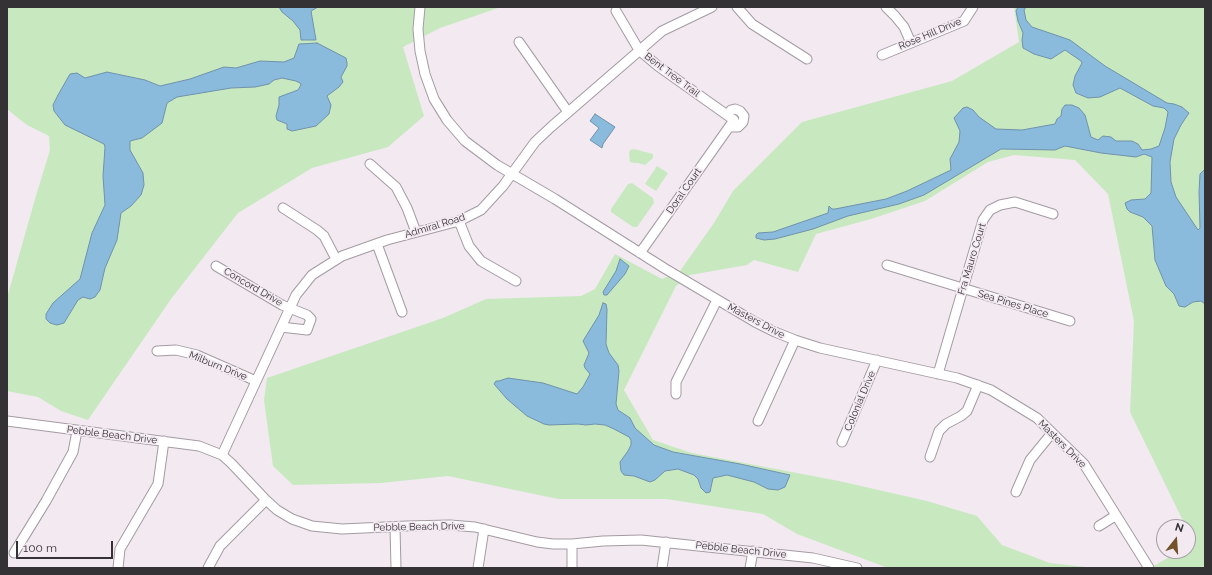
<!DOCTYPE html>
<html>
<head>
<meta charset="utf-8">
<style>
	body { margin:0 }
	#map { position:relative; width:1212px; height:575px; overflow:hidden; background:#f2e9f1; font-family:Raleway,sans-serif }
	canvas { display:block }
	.frame { position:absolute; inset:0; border:8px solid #353235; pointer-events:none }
	.north { position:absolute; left:1156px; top:519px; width:40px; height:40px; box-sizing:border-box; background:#f2e9f1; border:1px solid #a6a0a6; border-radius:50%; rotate:17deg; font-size:11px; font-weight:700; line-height:16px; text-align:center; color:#353235 }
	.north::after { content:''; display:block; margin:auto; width:14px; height:18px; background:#745129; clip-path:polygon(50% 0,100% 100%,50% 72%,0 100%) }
	.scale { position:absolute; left:16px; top:541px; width:97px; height:18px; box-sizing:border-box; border:2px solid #353235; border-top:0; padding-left:5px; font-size:12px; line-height:14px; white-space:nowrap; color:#353235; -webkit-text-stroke:3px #f2e9f1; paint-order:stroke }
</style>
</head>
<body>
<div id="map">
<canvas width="1212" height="575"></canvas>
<div class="frame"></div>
<div class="north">N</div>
<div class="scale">100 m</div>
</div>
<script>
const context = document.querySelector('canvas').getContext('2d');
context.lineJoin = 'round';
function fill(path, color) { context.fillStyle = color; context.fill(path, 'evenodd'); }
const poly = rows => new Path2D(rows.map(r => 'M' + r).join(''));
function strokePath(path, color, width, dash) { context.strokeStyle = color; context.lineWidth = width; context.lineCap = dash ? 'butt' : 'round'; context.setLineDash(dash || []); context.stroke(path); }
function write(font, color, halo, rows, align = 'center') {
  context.font = font + ' Raleway,sans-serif'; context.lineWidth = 3.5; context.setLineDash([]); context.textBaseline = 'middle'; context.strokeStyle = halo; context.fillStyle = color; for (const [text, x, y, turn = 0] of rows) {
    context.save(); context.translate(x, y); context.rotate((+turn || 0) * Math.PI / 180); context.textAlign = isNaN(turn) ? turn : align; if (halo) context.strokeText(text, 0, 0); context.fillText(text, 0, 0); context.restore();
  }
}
const green = poly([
	[7,7,501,7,440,28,403,47,424,116,388,147,312,168,238,213,171,299,88,420,61,411,38,397,7,391,7,298,35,199,50,150,49,136,27,125,8,110,7,105],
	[1014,7,1205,7,1205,568,1150,568,1180,551,1188,551,1188,527,1186,527,1130,412,1134,321,1108,194,1075,160,1014,155,988,162,925,201,871,219,816,234,798,272,754,260,747,265,690,275,676,286,624,390,653,440,692,453,839,481,927,501,977,516,1002,545,1050,563,1095,568,888,568,797,534,763,514,666,499,558,499,448,476,381,483,293,485,273,466,264,400,267,378,443,318,486,299,581,296,595,289,615,254,662,279,680,271,714,223,733,191,802,122,952,81,1019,42],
	[634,149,653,154,653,158,645,165,638,163,634,163,630,162,629,154,630,150],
	[657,166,668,173,656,191,645,184],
	[632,183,653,198,654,203,637,227,633,227,611,212,611,209,628,184]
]);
const water = poly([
	[279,7,318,7,311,11,316,40,301,40,300,30,293,21,282,12,279,7],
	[1018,7,1026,7,1024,10,1026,20,1032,27,1070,40,1105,66,1167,103,1174,104,1182,107,1189,113,1181,125,1174,139,1170,162,1171,182,1176,197,1198,230,1200,228,1199,192,1200,174,1205,169,1205,304,1201,301,1193,302,1185,307,1179,306,1174,294,1166,286,1155,260,1152,226,1143,217,1130,212,1127,209,1125,203,1131,200,1145,199,1151,193,1152,157,1144,154,1136,157,1101,153,1065,146,1055,150,1001,149,924,195,899,204,848,216,813,229,775,239,764,240,756,238,756,235,758,233,773,232,828,213,829,206,832,209,835,209,886,199,907,191,951,170,950,159,959,142,960,131,954,118,963,108,967,107,973,110,979,117,996,129,1022,130,1055,124,1057,119,1061,116,1062,109,1065,105,1072,105,1079,108,1085,115,1091,137,1098,140,1103,136,1111,137,1116,141,1132,141,1138,144,1142,150,1151,149,1159,146,1165,128,1168,112,1164,108,1153,106,1120,88,1100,97,1088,98,1076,93,1073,85,1075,76,1082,63,1081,61,1065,50,1051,59,1034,54,1023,48,1022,40,1023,33,1018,21,1016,11,1018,7],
	[317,43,346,58,347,63,347,66,341,77,343,82,339,87,327,96,331,105,329,114,316,126,292,131,287,129,287,124,277,120,276,116,279,105,279,97,298,90,301,85,300,83,296,81,282,78,274,80,269,84,255,87,231,88,177,97,167,103,162,123,142,138,130,141,130,150,143,173,144,185,141,195,131,206,121,213,117,240,105,268,100,290,95,297,90,299,83,297,78,300,64,323,57,325,50,323,46,319,46,314,53,303,80,279,92,233,105,205,103,176,105,147,104,144,65,125,54,111,53,105,58,95,70,74,77,73,85,78,107,72,145,80,160,86,190,79,224,67,236,68,260,61,284,62,294,58,299,44,317,43],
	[595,114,615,127,603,144,602,148,590,140,599,128,590,121,595,114],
	[620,259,629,266,625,274,607,295,604,295,603,292,616,271,620,259],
	[603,303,606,304,607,309,606,344,609,353,618,365,619,371,616,404,618,410,630,418,635,428,654,445,673,452,740,464,790,475,785,487,778,490,768,489,754,482,727,475,713,478,710,492,706,493,701,488,698,479,694,475,678,469,665,471,655,480,650,482,634,476,624,475,621,471,620,462,628,451,631,445,631,440,629,437,614,429,605,425,595,424,586,425,578,424,549,425,544,424,527,416,507,399,494,384,496,381,499,381,508,378,543,383,577,394,583,387,590,374,585,368,584,365,589,353,583,341,599,315,603,303]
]);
const minor = poly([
	[420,7,418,29,420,51,425,74,434,99,447,120,465,141,497,165,555,199,664,268,755,322,775,332,795,340,820,348,957,378,991,390,1037,418,1084,464,1149,568],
	[737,7,752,24,807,59],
	[886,7,895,16,904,27,911,43],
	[616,11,639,50,658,66,734,120,640,253],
	[519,42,568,112],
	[882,55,964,21,973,7],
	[727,115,731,110,735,109,740,111,744,116,743,122,738,127,730,127],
	[370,164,396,187,407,208,416,232],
	[283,208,317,230,324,236,336,259],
	[459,221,469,246,481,261,516,281],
	[377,244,402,312],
	[887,265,1070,321],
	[216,266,282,305,307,315,311,319,307,330,281,327],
	[157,351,176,350,197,355,256,381],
	[938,374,983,220,990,210,1000,205,1015,202,1053,214],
	[676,394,676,382,717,300],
	[7,421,199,446,222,455,231,463,266,500,277,510,292,519,312,526,342,529,407,526,450,525,475,527,537,542,553,544,572,544,603,541,641,540,813,558,857,568],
	[758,421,795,340],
	[842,442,877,360],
	[222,455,290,308,296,295,312,275,342,256,387,240,459,221,481,210,503,186,535,142,551,127,662,31,712,7],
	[930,457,939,431,946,424,961,416,967,411,978,385],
	[1016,492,1030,460,1052,433],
	[1099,526,1115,516],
	[395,527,396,568],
	[14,553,46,501,73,452,77,431],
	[118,568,120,549,158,484,164,441],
	[208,568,220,546,266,500],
	[478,568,484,529],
	[572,568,572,544],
	[662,568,666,542],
	[750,568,753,551]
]);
const streetNames = [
	["Rose Hill Drive",930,34,-23],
	["Bent Tree Trail",672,75,37],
	["Doral Court",684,191,-55],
	["Admiral Road",435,226,-17],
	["Fra Mauro Court",972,259,-73],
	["Concord Drive",253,287,30],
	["Sea Pines Place",1013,304,17],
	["Masters Drive",756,321,28],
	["Milburn Drive",218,366,22],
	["Colonial Drive",860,401,-67],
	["Pebble Beach Drive",112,435,7],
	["Masters Drive",1062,444,45],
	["Pebble Beach Drive",419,527,-1],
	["Pebble Beach Drive",741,550,6]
];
fill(green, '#c8e9c0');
fill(water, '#8abbdd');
strokePath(water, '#7092ab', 1);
strokePath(minor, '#a49ba3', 11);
strokePath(minor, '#fff', 9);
write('10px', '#353235', '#f2e9f1', streetNames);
</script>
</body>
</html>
